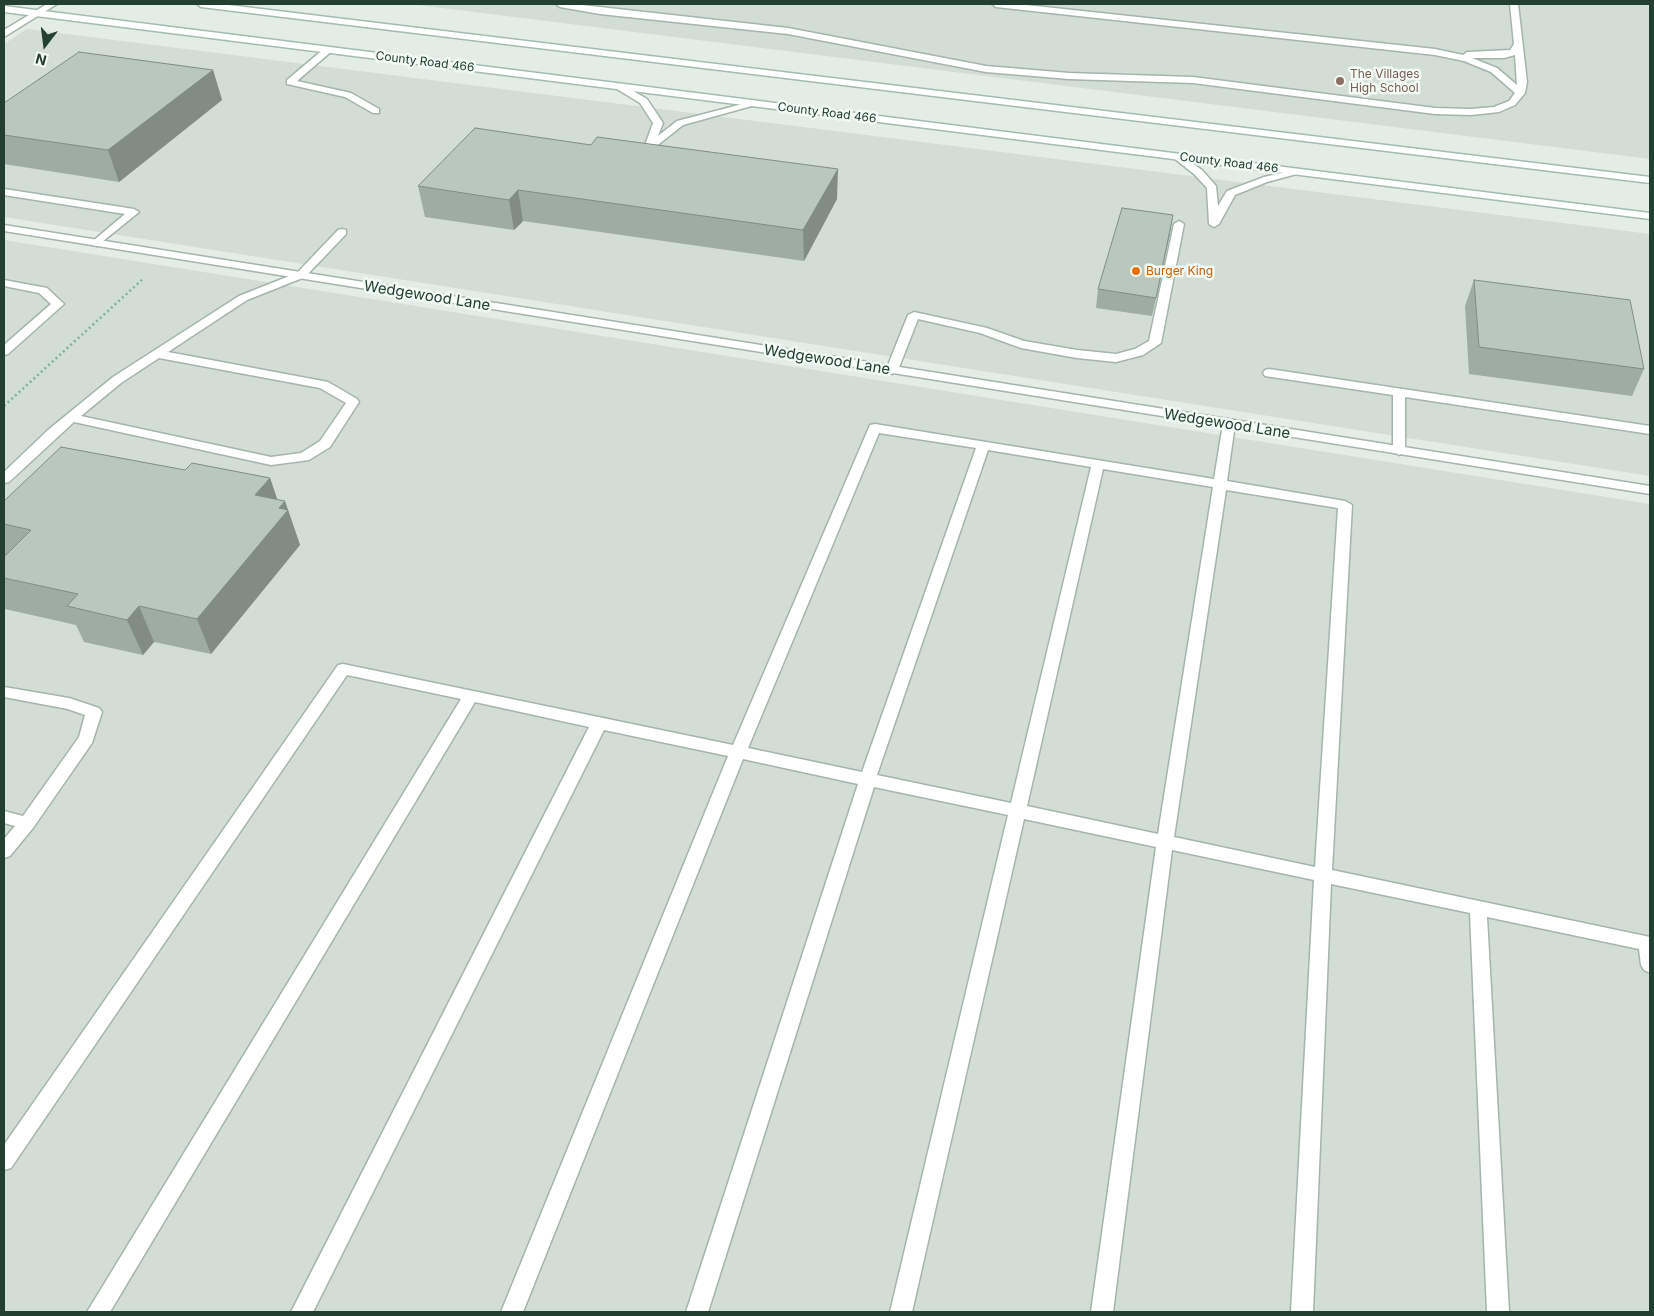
<!DOCTYPE html>
<html>
<head>
<meta charset="utf-8">
<style>
	body { margin:0 }
	#map { position:relative; width:1654px; height:1316px; overflow:hidden; background:#e3ede6; font-family:Inter,sans-serif }
	canvas { display:block }
	.frame { position:absolute; inset:0; border:5px solid #223f32; pointer-events:none }
	.north { position:absolute; left:20px; top:20px; width:50px; height:50px; -webkit-text-stroke:4px #f3f9f5; paint-order:stroke; rotate:195deg; font-size:14px; font-weight:700; line-height:20px; text-align:center; color:#223f32 }
	.north::after { content:''; display:block; margin:auto; width:18px; height:22px; background:#223f32; clip-path:polygon(50% 0,100% 100%,50% 72%,0 100%) }
</style>
</head>
<body>
<div id="map">
<canvas width="1654" height="1316"></canvas>
<div class="frame"></div>
<div class="north">N</div>
</div>
<script>
const context = document.querySelector('canvas').getContext('2d');
context.lineJoin = 'round';
function fill(path, color) { context.fillStyle = color; context.fill(path, 'evenodd'); }
const poly = rows => new Path2D(rows.map(r => 'M' + r).join(''));
function strokePath(path, color, width, dash) { context.strokeStyle = color; context.lineWidth = width; context.lineCap = dash ? 'butt' : 'round'; context.setLineDash(dash || []); context.stroke(path); }
function write(font, color, halo, rows, align = 'center') {
  context.font = font + ' Inter,sans-serif'; context.lineWidth = 5; context.setLineDash([]); context.textBaseline = 'middle'; context.strokeStyle = halo; context.fillStyle = color; for (const [text, x, y, turn = 0] of rows) {
    context.save(); context.translate(x, y); context.rotate((+turn || 0) * Math.PI / 180); context.textAlign = isNaN(turn) ? turn : align; if (halo) context.strokeText(text, 0, 0); context.fillText(text, 0, 0); context.restore();
  }
}
const built = poly([
	[410,4,1650,4,1650,159],
	[27,29,1650,234,1650,476,4,217,4,44],
	[4,240,1650,504,1650,1312,4,1312]
]);
const path = poly([
	[4,406,144,278]
]);
const service = poly([
	[556,4,573,4,788,28,986,66,1069,73,1193,77,1435,108,1471,109,1494,107,1509,101,1515,93,1491,72,1464,61,1435,55,996,7,992,4,1017,4,1435,49,1463,55,1467,52,1510,50,1514,44,1510,4,1518,4,1527,82,1525,93,1515,105,1499,112,1471,115,1435,114,1193,83,1069,79,986,72,788,34,600,14,560,7,556,4],
	[1515,55,1517,85,1497,68,1472,58,1504,58,1515,55],
	[325,48,333,50,297,81,351,93,379,109,379,113,373,113,345,97,287,84,287,80,325,48],
	[617,85,623,85,647,99,663,123,658,136,677,121,754,101,759,104,683,125,649,152,644,148,653,123,640,103,617,89,617,85],
	[1179,154,1202,170,1216,186,1218,206,1227,191,1264,177,1299,169,1304,172,1267,182,1235,195,1219,224,1214,227,1209,224,1207,188,1194,174,1175,159,1175,155,1179,154],
	[4,189,134,209,139,212,97,246,93,245,93,241,125,214,4,195,4,189],
	[1179,221,1184,224,1161,343,1143,355,1116,362,1077,358,1021,348,980,333,918,319,898,370,892,374,886,370,908,315,914,312,987,328,1024,341,1077,350,1116,354,1135,349,1149,341,1174,224,1179,221],
	[342,229,346,230,346,234,305,277,247,300,168,352,328,382,357,399,359,402,330,447,309,460,271,465,74,422,9,482,4,483,4,472,48,430,113,377,239,296,297,273,338,230,342,229],
	[159,358,320,388,346,403,320,441,301,453,271,457,81,416,121,383,159,358],
	[4,280,47,288,64,304,8,354,4,355,4,345,51,304,39,293,4,286,4,280],
	[1269,369,1650,426,1650,434,1405,397,1405,451,1399,455,1393,451,1393,395,1265,376,1263,373,1265,370,1269,369],
	[1229,420,1235,424,1227,481,1345,501,1352,505,1332,870,1650,937,1650,973,1644,970,1641,965,1639,949,1487,917,1509,1312,1487,1312,1470,913,1331,884,1313,1312,1291,1312,1314,880,1172,850,1113,1312,1091,1312,1156,847,1024,819,912,1312,890,1312,1008,815,874,787,708,1312,686,1312,858,784,743,759,523,1312,501,1312,728,756,604,730,313,1312,291,1312,589,727,475,702,110,1312,87,1312,461,699,347,675,11,1168,4,1170,4,1145,338,665,343,664,733,745,870,425,875,424,1214,479,1223,424,1229,420],
	[879,433,976,448,862,772,748,748,879,433],
	[988,450,1091,467,1011,803,877,775,988,450],
	[1103,469,1213,487,1158,834,1027,806,1103,469],
	[1226,490,1338,508,1315,867,1174,837,1226,490],
	[4,687,69,698,99,708,102,712,92,743,33,828,10,856,4,858,4,839,15,826,4,823,4,811,23,816,79,737,85,715,68,709,4,697,4,687]
]);
const tertiary = poly([
	[47,4,57,4,4,37,4,30,47,4],
	[4,225,1650,486,1650,494,4,231,4,225]
]);
const secondary = poly([
	[197,4,220,4,1650,177,1650,183,201,7,197,4],
	[4,6,1650,213,1650,219,4,12,4,6]
]);
const wall = poly([
	[213,70,222,100,119,182,4,164,4,103],
	[418,186,837,199,804,261,523,221,514,230,425,217],
	[1170,233,1152,316,1096,308,1098,289],
	[1474,280,1644,369,1632,396,1469,374,1465,306],
	[185,470,270,478,277,500,288,510,300,545,211,654,154,642,143,655,84,642,76,625,5,609,4,607,4,501]
]);
const shadedWall = poly([
	[213,70,222,100,119,182,108,150],
	[838,169,837,199,804,261,803,230],
	[518,190,523,221,514,230,509,200],
	[1173,215,1170,233,1152,316,1156,298],
	[270,478,280,507,285,501,300,545,211,654,197,619,255,495],
	[139,606,154,642,143,655,127,620]
]);
const building = poly([
	[79,52,213,70,108,150,4,135,4,103,79,52],
	[475,128,591,145,597,137,838,169,803,230,518,190,509,200,418,186,475,128],
	[1122,208,1173,215,1156,298,1098,289,1122,208],
	[1474,280,1630,300,1644,369,1479,347,1474,280],
	[61,447,185,470,192,463,270,478,255,495,285,501,279,508,288,510,197,619,139,606,127,620,67,606,78,594,4,578,4,557,31,530,4,524,4,501,61,447]
]);
const markers = [
	[1340,81,5,"#8d6e63"],
	[1136,271,5,"#e8710a"]
];
const farStreetnames = [
	["County Road 466",425,62,7],
	["County Road 466",827,113,7],
	["County Road 466",1229,163,7]
];
const farEducationnames = [
	["The Villages",1350,74],
	["High School",1350,88]
];
const farFoodnames = [
	["Burger King",1146,271]
];
const streetNames = [
	["Wedgewood Lane",427,296,9],
	["Wedgewood Lane",827,360,9],
	["Wedgewood Lane",1227,424,9]
];
fill(built, '#d1ddd5');
strokePath(service, '#a5b5ac', 3);
strokePath(tertiary, '#a5b5ac', 3);
strokePath(secondary, '#a3bcaf', 3);
strokePath(path, '#82b19a', 2.5, [2, 3]);
fill(service, '#fff');
fill(tertiary, '#fff');
fill(secondary, '#fff');
fill(wall, '#9eaca4');
fill(shadedWall, '#818c86');
fill(building, '#b8c8bf');
strokePath(building, '#818c86', 1);
for (const [x, y, r, color] of markers) { const dot = new Path2D(); dot.arc(x, y, r, 0, 2 * Math.PI); context.fillStyle = color; context.fill(dot); strokePath(dot, '#f3f9f5', 2); }
write('12px', '#223f32', '#f3f9f5', farStreetnames);
write('12px', '#785e54', '#f3f9f5', farEducationnames, 'left');
write('12px', '#c56008', '#f3f9f5', farFoodnames, 'left');
write('15px', '#223f32', '#f3f9f5', streetNames);
</script>
</body>
</html>
